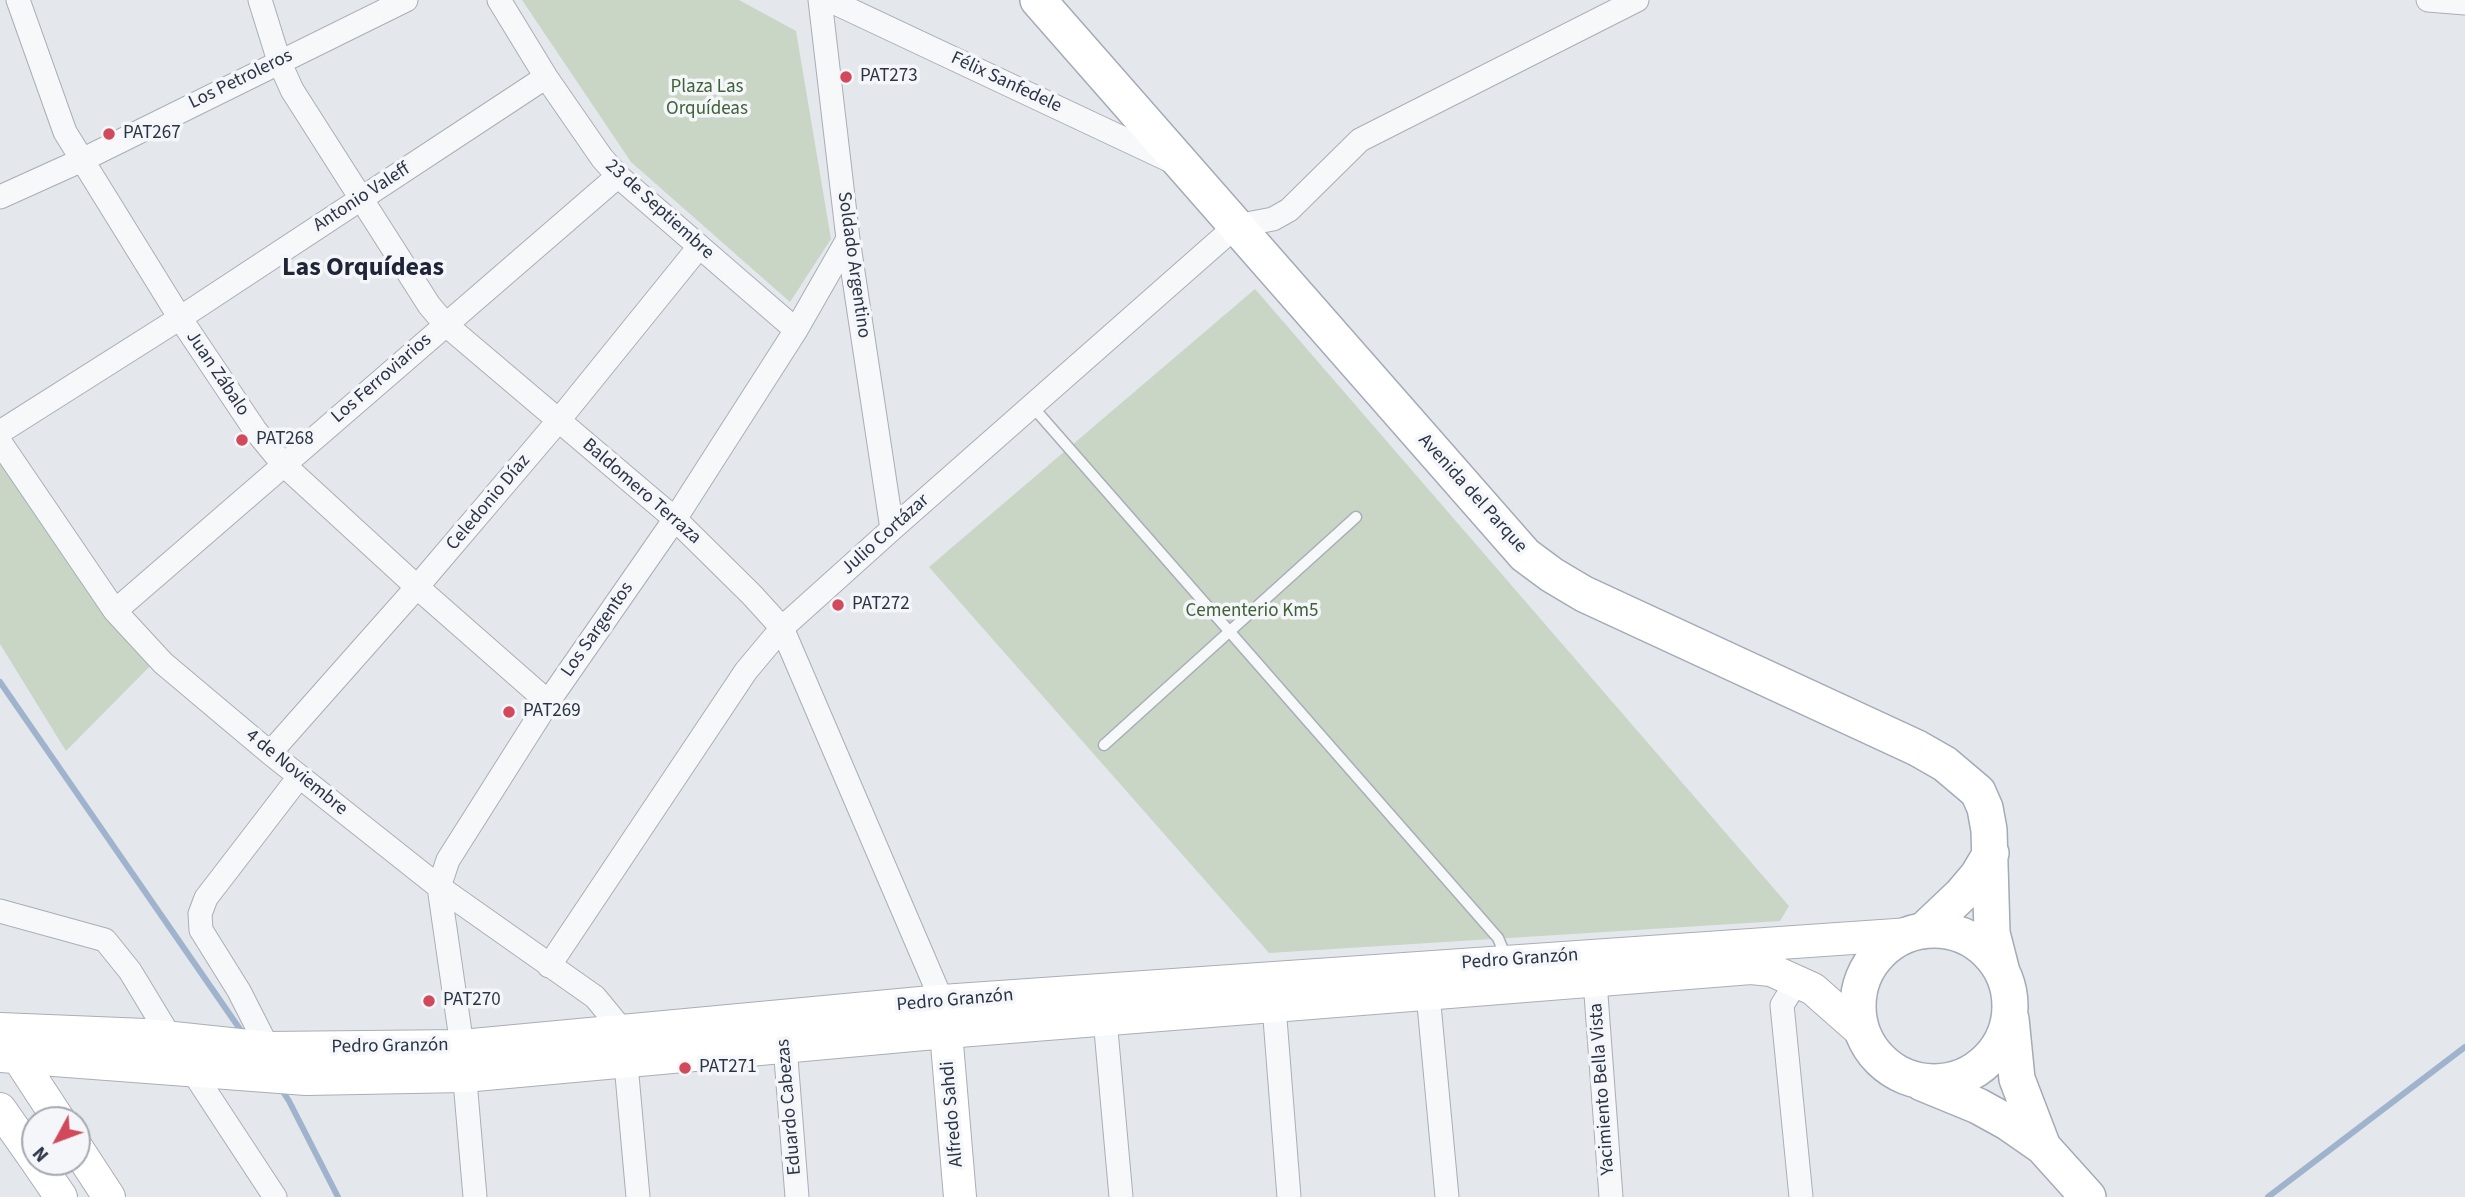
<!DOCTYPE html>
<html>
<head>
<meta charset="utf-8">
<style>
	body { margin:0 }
	#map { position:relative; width:2465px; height:1197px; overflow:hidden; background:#e4e7ec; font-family:"Source Sans 3",sans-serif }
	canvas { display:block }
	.north { position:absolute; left:21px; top:1106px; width:70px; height:70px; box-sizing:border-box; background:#f4f6f9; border:2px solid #a4a8b1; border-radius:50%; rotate:229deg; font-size:19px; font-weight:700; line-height:28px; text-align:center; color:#2b3445 }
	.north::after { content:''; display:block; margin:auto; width:24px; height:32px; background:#d1495b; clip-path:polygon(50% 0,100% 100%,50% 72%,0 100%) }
</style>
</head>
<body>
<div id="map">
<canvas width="2465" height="1197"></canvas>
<div class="north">N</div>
</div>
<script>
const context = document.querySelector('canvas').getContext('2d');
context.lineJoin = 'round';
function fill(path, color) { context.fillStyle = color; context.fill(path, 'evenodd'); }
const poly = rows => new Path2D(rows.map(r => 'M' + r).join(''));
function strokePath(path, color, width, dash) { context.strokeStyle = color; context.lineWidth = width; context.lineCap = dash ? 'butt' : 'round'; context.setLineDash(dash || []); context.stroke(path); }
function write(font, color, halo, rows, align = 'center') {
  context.font = font + ' "Source Sans 3",sans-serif'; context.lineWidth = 7; context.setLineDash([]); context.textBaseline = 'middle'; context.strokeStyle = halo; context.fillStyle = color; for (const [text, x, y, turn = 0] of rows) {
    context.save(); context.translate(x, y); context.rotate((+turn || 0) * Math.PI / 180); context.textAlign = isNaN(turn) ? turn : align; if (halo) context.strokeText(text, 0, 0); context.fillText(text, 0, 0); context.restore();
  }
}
const green = poly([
	[522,0,739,0,796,31,831,239,790,302,631,162],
	[1255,289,1789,906,1780,921,1269,953,929,567],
	[0,450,156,660,66,751,0,644]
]);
const stream = poly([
	[0,682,244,1035],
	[280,1087,289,1101,338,1197],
	[2268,1197,2465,1047]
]);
const lane = poly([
	[1032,406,1498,938,1506,957],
	[1104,745,1356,517]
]);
const street = poly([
	[18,0,65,132,180,318,255,430,283,464,417,587,548,702],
	[260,0,279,61,292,90,429,305,445,324,675,519,752,595,782,628,942,1001,944,1015],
	[499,0,546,77,602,158,618,176,796,330],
	[820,0,848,239,892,529],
	[829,0,1171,161],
	[2428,0,2465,3],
	[0,197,82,160,406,0],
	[0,432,180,318,546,77],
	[0,442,115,611,163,663,270,753,439,887,595,997,623,1031,638,1197],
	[115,611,618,176],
	[270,753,417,587,559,420,699,247],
	[0,911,105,940,130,971,170,1037],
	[549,966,746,671,782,628,892,529,1236,226,1273,219,1289,210,1360,140,1637,0],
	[1595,981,1611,1197],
	[1797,981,1782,1005,1801,1197],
	[1428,994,1447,1197],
	[1274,1006,1289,1197],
	[1105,1019,1121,1197],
	[784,1033,797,1197],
	[268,1048,239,991,201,930,200,914,206,898,299,777],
	[193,1072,275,1197],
	[475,1197,462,1046,439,887,448,860,548,702,675,519,796,330,848,239]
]);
const secondary = poly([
	[0,1029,145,1035,268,1048,462,1046,942,1001,1910,934],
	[946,1032,960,1197],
	[10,1045,59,1120],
	[0,1056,306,1079,464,1076,946,1032,1751,968,1771,970,1813,989,1863,1033],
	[0,1109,35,1159],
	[77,1148,109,1197],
	[37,1162,61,1197]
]);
const primary = poly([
	[1038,0,1525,555,1552,575,1584,594,1917,748,1945,764,1978,792,1985,808,1989,830,1992,933,2002,972],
	'1858 1006a76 76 0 1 1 152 0a76 76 0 1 1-152 0Z',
	[1923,931,1961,895,1978,875,1991,853],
	[2011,1019,2017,1079,2043,1147],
	[1922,1083,1978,1106,2007,1122,2043,1147,2088,1197]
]);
const markers = [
	[846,77,7,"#d1495b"],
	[109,134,7,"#d1495b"],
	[242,440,7,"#d1495b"],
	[838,605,7,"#d1495b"],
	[509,712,7,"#d1495b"],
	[429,1001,7,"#d1495b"],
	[685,1068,7,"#d1495b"]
];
const poiNames = [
	["PAT273",860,77],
	["PAT267",123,134],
	["PAT268",256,440],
	["PAT272",852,605],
	["PAT269",523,712],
	["PAT270",443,1001],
	["PAT271",699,1068]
];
const streetNames = [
	["Los Petroleros",241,80,-26],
	["Félix Sanfedele",1006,83,25],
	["Antonio Valeff",362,198,-33],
	["23 de Septiembre",659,210,42],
	["Soldado Argentino",853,265,82],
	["Juan Zábalo",217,374,56],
	["Los Ferroviarios",382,379,-41],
	["Baldomero Terraza",641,492,41],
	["Avenida del Parque",1472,494,48],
	["Celedonio Díaz",489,503,-50],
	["Julio Cortázar",886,535,-42],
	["Los Sargentos",598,630,-55],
	["4 de Noviembre",296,773,39],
	["Pedro Granzón",1520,960,-4],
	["Pedro Granzón",955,1001,-5],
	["Pedro Granzón",390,1047,-1],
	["Yacimiento Bella Vista",1603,1089,-94],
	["Eduardo Cabezas",790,1107,-95],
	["Alfredo Sahdi",953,1114,-95]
];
const parkNames = [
	["Plaza Las",707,88],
	["Orquídeas",707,110],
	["Cementerio Km5",1252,612]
];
const districtNames = [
	["Las Orquídeas",363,269]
];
fill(green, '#c9d6c5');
strokePath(stream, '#9fb4cc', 6);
strokePath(lane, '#a9aeb7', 13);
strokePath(street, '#a9aeb7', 25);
strokePath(secondary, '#a9aeb7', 34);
strokePath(primary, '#a3abb8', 38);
strokePath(lane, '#f7f8fa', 10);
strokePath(street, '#f7f8fa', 23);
strokePath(secondary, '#fff', 32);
strokePath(primary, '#fff', 35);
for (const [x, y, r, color] of markers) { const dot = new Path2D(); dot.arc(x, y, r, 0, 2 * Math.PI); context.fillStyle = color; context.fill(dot); strokePath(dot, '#f4f6f9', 2.5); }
write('19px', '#2b3445', '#f4f6f9', poiNames, 'left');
write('19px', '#2b3445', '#f4f6f9', streetNames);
write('19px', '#3f6138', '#f4f6f9', parkNames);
write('bold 26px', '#1d2536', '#f4f6f9', districtNames);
</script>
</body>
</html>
